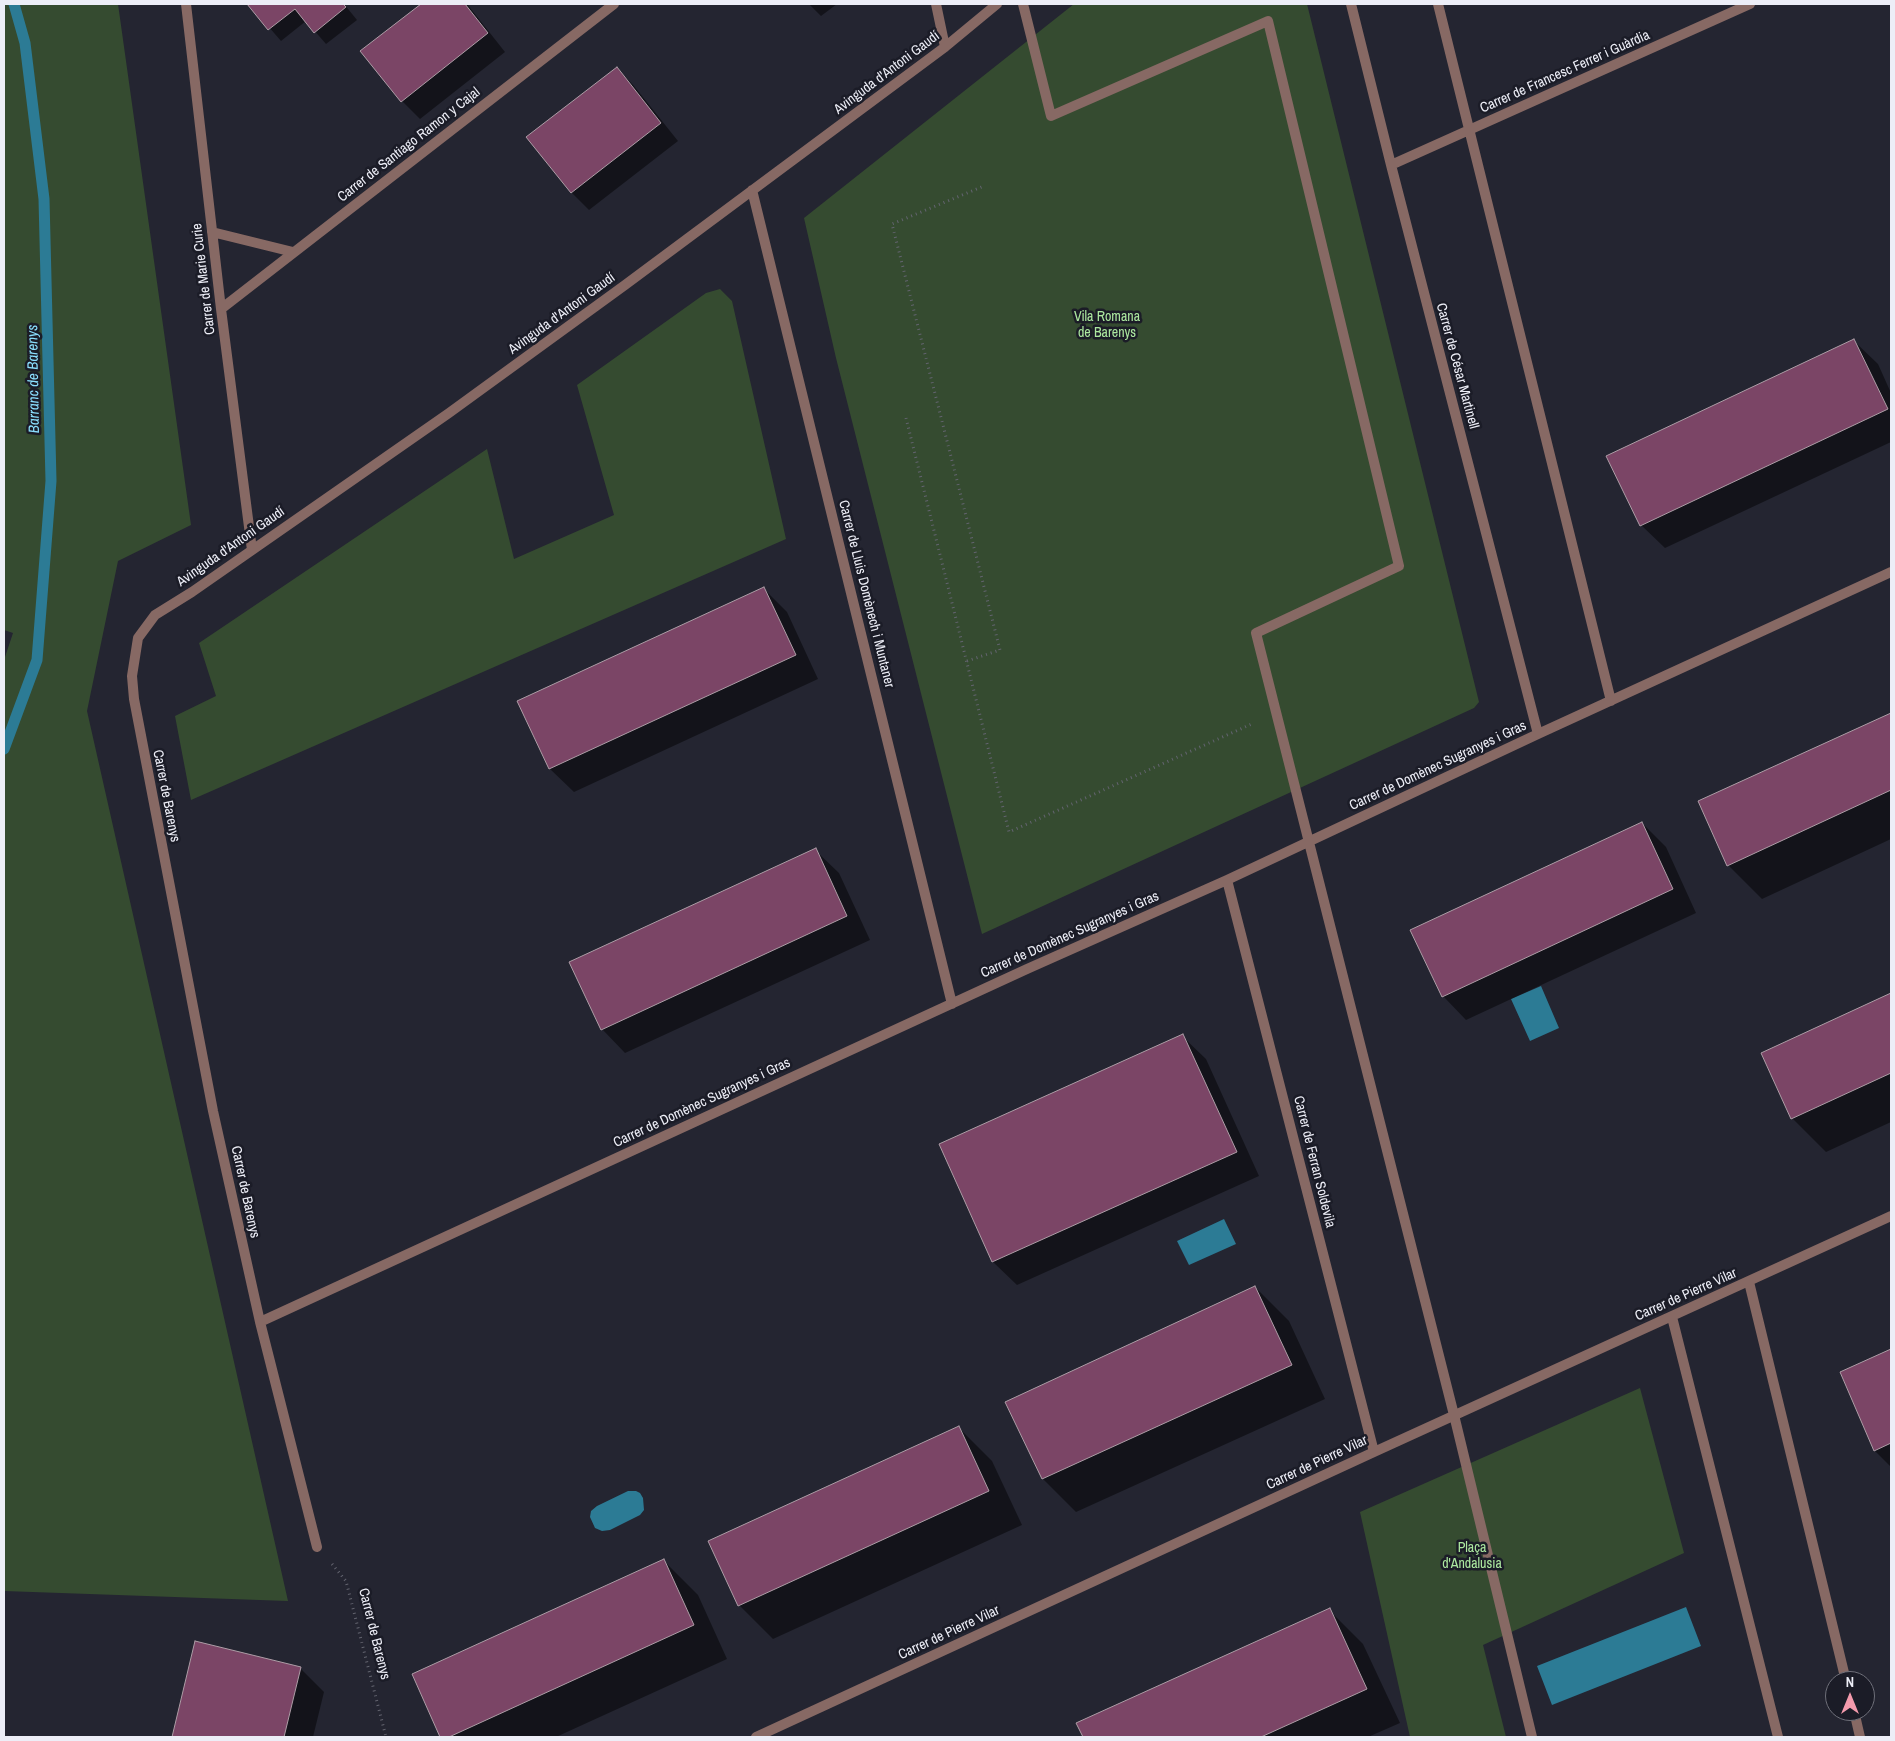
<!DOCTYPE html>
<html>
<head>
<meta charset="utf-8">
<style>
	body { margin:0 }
	#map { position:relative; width:1895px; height:1741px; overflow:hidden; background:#242531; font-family:"Archivo Narrow",sans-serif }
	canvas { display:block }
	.frame { position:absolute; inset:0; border:5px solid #edeef7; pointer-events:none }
	.north { position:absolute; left:1825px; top:1671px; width:50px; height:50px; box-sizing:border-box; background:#1b1c27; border:1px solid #6f707a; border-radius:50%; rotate:0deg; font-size:14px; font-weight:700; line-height:20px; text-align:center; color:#edeef7 }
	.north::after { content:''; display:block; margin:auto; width:18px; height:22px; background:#f39aac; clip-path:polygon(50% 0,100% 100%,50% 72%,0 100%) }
</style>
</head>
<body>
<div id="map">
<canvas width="1895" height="1741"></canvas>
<div class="frame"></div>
<div class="north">N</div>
</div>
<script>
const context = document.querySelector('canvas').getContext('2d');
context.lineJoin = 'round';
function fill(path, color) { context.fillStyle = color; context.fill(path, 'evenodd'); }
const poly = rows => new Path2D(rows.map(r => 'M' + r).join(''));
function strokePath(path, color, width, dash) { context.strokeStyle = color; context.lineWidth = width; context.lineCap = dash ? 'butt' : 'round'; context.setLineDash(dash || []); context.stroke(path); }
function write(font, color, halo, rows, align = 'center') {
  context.font = font + ' "Archivo Narrow",sans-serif'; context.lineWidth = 5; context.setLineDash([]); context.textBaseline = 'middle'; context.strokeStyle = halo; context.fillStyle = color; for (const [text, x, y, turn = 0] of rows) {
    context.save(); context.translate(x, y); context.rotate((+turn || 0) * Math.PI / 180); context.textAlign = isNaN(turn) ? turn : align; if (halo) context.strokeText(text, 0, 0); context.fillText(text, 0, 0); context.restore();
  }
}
const green = poly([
	[4,4,118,4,191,525,118,561,87,711,288,1601,4,1591,4,660,13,633,4,630],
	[1074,4,1307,4,1479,702,1474,708,982,934,836,358,804,218],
	[720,289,732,301,786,539,191,800,175,716,216,696,199,643,487,449,514,559,614,515,577,385,706,293],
	[1640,1388,1684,1553,1483,1645,1506,1737,1410,1737,1360,1512]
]);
const water = poly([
	[1541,986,1559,1028,1530,1041,1511,999],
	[1224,1219,1236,1244,1189,1265,1177,1241],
	[628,1491,636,1491,640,1493,643,1498,644,1510,640,1515,610,1530,602,1531,595,1528,590,1517,591,1511,597,1506],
	[1686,1607,1701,1646,1552,1705,1537,1666]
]);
const shadow = poly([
	[249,4,344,4,357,20,326,44,306,21,281,41],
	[423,4,467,4,505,52,420,119,402,101,362,51],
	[809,4,837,4,821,16],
	[617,68,634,86,678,141,589,210,571,192],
	[1854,341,1878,364,1891,393,1891,442,1665,548,1641,525],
	[763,588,787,612,818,679,574,792,550,769,519,702],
	[1891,714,1891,839,1762,899,1728,865,1699,802],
	[1642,823,1666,847,1696,913,1466,1020,1443,996],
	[815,850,839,873,870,940,625,1053,602,1029],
	[1891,994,1891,1122,1826,1152,1792,1118,1762,1053],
	[1182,1036,1206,1059,1259,1176,1017,1285,993,1262,940,1145],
	[1255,1287,1289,1321,1325,1399,1076,1512,1043,1479],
	[1891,1351,1891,1467,1875,1451,1841,1373],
	[959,1428,992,1461,1022,1525,773,1639,739,1605],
	[664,1561,698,1595,727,1659,556,1737,442,1737,413,1675],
	[1329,1610,1363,1644,1400,1723,1368,1737,1084,1737,1078,1723],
	[196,1643,300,1668,324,1692,313,1737,174,1737]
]);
const stream = poly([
	[4,749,37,660,51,481,44,199,25,43,14,4]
]);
const building = poly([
	[247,4,343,4,346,7,314,33,295,9,268,30,247,4],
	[421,4,465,4,488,33,401,102,360,51,421,4],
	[617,67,661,123,571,193,526,137,617,67],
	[1854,339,1888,409,1640,526,1606,456,1854,339],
	[764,587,796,655,549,769,517,701,764,587],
	[1891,713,1891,790,1727,866,1698,801,1891,713],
	[1642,822,1673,889,1442,997,1410,930,1642,822],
	[816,848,847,916,601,1030,569,962,816,848],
	[1891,993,1891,1073,1791,1119,1761,1053,1891,993],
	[1183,1034,1237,1152,992,1262,939,1144,1183,1034],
	[1255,1286,1292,1365,1042,1479,1005,1402,1255,1286],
	[1891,1349,1891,1443,1874,1451,1840,1372,1891,1349],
	[959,1426,989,1491,738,1606,708,1541,959,1426],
	[664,1559,694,1625,449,1737,440,1737,412,1674,664,1559],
	[1330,1608,1367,1689,1261,1737,1083,1737,1076,1723,1330,1608],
	[195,1641,301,1667,284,1737,172,1737,195,1641]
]);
const path = poly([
	[906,418,1009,832,1254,723],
	[967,661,1000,650,892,224,984,186],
	[332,1564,346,1581,386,1737]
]);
const street = poly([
	[186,4,221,309,252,550],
	[936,4,945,47],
	[1023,4,1051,116,1268,21,1399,566,1256,633,1454,1415,1532,1737],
	[1351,4,1391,165,1538,734],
	[1438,4,1611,701],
	[1391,165,1750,4],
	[752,190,952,1004],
	[212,232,293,252],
	[221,309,614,4],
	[1227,880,1374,1452],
	[1749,1282,1846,1681],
	[1672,1317,1778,1737],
	[260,1322,1027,969,1227,880,1538,734,1891,572],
	[317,1547,260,1322,213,1111,134,699,132,676,138,638,155,615,192,592,449,413,625,285,945,47,997,4],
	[1854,1711,1860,1737],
	[756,1737,1374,1452,1891,1216]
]);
const streetNames = [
	["Carrer de Francesc Ferrer i Guàrdia",1565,72,-24],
	["Avinguda d'Antoni Gaudí",887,73,-37],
	["Carrer de Santiago Ramon y Cajal",409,145,-38],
	["Carrer de Marie Curie",204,279,-97],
	["Avinguda d'Antoni Gaudí",562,314,-36],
	["Carrer de César Martinell",1457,366,75],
	["Avinguda d'Antoni Gaudí",231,547,-35],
	["Carrer de Lluis Domènech i Muntaner",866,594,76],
	["Carrer de Domènec Sugranyes i Gras",1438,766,-25],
	["Carrer de Barenys",166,796,79],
	["Carrer de Domènec Sugranyes i Gras",1070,935,-24],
	["Carrer de Domènec Sugranyes i Gras",702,1103,-25],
	["Carrer de Ferran Soldevila",1314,1162,76],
	["Carrer de Barenys",245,1192,78],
	["Carrer de Pierre Vilar",1686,1295,-24],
	["Carrer de Pierre Vilar",1317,1463,-25],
	["Carrer de Pierre Vilar",949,1633,-25],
	["Carrer de Barenys",374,1634,76]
];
const parkNames = [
	["Vila Romana",1107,317],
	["de Barenys",1107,333],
	["Plaça",1472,1548],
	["d'Andalusia",1472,1564]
];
const waterNames = [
	["Barranc de Barenys",34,379,-91]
];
fill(green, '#354b30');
fill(water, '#2c7b95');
fill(shadow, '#0007');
strokePath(stream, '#2c7b95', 11);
fill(building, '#7b4566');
strokePath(building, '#ad9da6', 1);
strokePath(path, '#63646f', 3, [1, 4]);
strokePath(street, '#876964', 10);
write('14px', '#edeef7', '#1b1c27', streetNames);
write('14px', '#ace89f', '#1b1c27', parkNames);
write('italic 15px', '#8adefd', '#1b1c27', waterNames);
</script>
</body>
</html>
